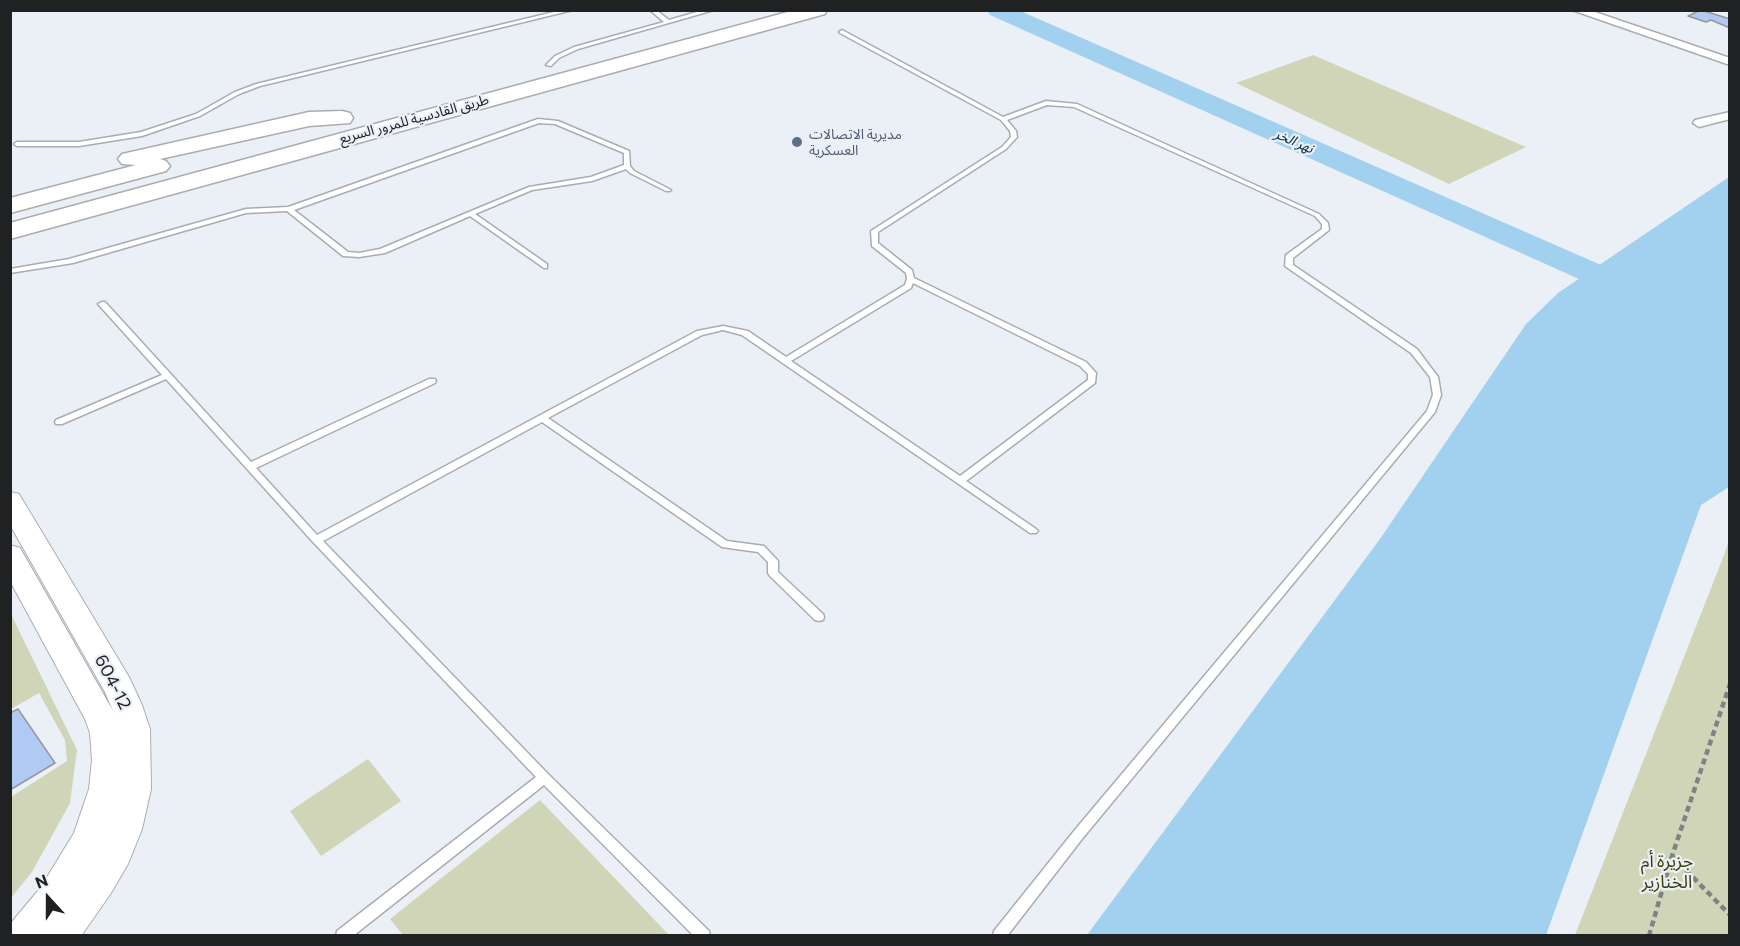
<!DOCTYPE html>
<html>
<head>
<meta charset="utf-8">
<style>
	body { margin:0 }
	#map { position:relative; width:1740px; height:946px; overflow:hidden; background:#ebeff6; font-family:Commissioner,sans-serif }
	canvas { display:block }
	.frame { position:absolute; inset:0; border:12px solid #1f2123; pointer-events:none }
	.north { position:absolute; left:18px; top:868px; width:60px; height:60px; -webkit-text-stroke:4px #ebeff6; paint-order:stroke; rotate:339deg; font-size:16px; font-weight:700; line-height:24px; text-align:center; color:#1f2123 }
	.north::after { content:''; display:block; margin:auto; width:21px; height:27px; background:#1f2123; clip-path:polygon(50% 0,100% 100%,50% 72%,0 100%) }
</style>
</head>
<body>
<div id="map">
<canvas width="1740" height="946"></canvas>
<div class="frame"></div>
<div class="north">N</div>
</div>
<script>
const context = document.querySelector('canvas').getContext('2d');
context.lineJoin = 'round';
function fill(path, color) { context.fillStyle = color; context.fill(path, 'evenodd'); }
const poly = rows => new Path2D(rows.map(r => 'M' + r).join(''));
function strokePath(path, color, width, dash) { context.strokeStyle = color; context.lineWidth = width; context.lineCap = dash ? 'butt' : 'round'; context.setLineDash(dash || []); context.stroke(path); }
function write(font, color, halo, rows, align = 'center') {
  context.font = font + ' Commissioner,"Noto Sans Arabic",sans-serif'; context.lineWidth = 4.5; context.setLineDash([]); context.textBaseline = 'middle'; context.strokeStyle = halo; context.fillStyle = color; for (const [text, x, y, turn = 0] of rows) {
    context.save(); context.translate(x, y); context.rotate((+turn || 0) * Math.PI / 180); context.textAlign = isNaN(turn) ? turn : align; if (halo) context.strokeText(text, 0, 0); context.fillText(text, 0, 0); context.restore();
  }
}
const green = poly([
	[1313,55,1526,147,1449,184,1236,83],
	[1729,540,1729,935,1575,935,1724,555],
	[10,612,77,750,70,803,32,872,11,898,11,797,67,761,65,740,39,693,11,709],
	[368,759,401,801,321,856,290,811],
	[540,800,669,935,403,935,390,919]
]);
const water = poly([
	[1729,177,1729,487,1701,505,1546,935,1087,935,1380,539,1526,324,1558,293]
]);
const river = poly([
	[987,10,1018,10,1601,265,1606,272,1601,279,1590,282,1579,279,990,15,987,10]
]);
const building = poly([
	[1701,10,1730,19,1730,28,1711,20,1706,22,1688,16,1701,10],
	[18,709,55,763,10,790,10,713,18,709]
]);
const path = poly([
	[1672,856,1730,915],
	[1649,936,1672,856,1730,684]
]);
const lane = poly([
	[562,10,573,10,260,86,239,94,200,116,142,136,79,146,17,146,14,144,17,142,79,142,141,132,196,114,235,92,256,84,562,10],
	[650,10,656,10,669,20,704,10,714,10,578,49,559,58,551,66,546,65,555,56,574,47,664,22,650,10],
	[842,30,1003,117,1046,101,1077,104,1319,214,1328,223,1329,230,1293,258,1293,265,1417,349,1438,377,1441,395,1435,412,1082,839,1007,936,993,936,994,931,1074,831,1427,411,1433,395,1430,377,1411,353,1285,266,1286,255,1322,229,1322,224,1315,216,1074,107,1047,105,1007,120,1016,131,1017,137,1006,149,878,232,878,243,912,270,914,278,1086,362,1096,373,1095,383,966,481,1036,529,1038,531,1036,533,1030,533,742,335,723,330,702,335,548,418,727,541,764,546,778,561,778,572,823,614,824,617,823,620,819,621,815,620,770,576,768,573,768,562,758,552,722,547,542,422,323,541,548,774,709,931,710,936,694,936,544,785,353,936,336,936,337,931,536,777,313,542,166,379,62,424,56,424,55,422,56,420,162,375,98,304,102,302,105,302,251,462,429,379,435,379,436,381,435,383,256,468,317,535,697,331,723,326,748,331,786,357,905,285,907,279,906,273,872,246,871,231,1002,147,1011,137,1010,131,1001,120,840,33,839,32,842,30],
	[913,283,1080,366,1088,374,1088,380,960,476,791,361,911,288,913,283],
	[538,119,558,121,629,151,630,166,634,171,671,190,670,191,666,191,630,173,626,169,592,181,532,190,475,214,547,264,547,268,544,268,470,216,385,253,359,257,343,256,287,211,246,213,73,263,10,273,10,269,69,259,246,209,288,207,538,119],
	[539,123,555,124,624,153,624,165,591,177,529,187,380,249,359,253,348,252,294,210,539,123]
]);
const street = poly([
	[1572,10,1589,10,1730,58,1730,65,1572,10],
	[1730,112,1730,119,1699,127,1693,123,1695,120,1730,112]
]);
const secondary = poly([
	[10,492,19,494,129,677,142,705,150,729,151,789,142,829,128,864,111,893,81,936,10,936,11,923,41,887,74,833,89,789,92,760,90,733,85,719,10,581,10,545,20,548,113,711,105,692,10,525,10,492]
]);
const highway = poly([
	[795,10,827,10,825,14,10,239,10,223,795,10],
	[342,111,350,113,353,118,350,123,309,126,160,159,166,161,170,166,166,171,10,213,10,198,136,165,122,164,118,159,122,154,309,112,342,111]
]);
const markers = [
	[797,142,6,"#5c6f8a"]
];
const farStreetnames = [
	["طريق القادسية للمرور السريع",414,119,-15]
];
const farServicenames = [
	["مديرية الاتصالات",809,134],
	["العسكرية",809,150]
];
const farWaternames = [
	["نهر الخر",1294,141,24]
];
const nearStreetnames = [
	["604-12",113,682,63]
];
const nearParknames = [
	["جزيرة أم",1667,861],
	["الخنازير",1667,882]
];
fill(green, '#d1d5b7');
fill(water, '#a2d1ef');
fill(river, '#a2d1ef');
fill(building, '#b1caf4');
strokePath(building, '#94989d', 1.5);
strokePath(lane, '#a9adb3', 3);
strokePath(street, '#a9adb3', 3);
strokePath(secondary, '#a9adb3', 2);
strokePath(highway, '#a9adb3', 3);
strokePath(path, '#7f8286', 4.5, [6, 4]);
fill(lane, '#fff');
fill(street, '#fff');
fill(secondary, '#fff');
fill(highway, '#fff');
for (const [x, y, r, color] of markers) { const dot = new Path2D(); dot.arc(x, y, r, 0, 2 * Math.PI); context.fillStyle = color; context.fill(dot); strokePath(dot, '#ebeff6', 2); }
write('14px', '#1f2123', '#ebeff6', farStreetnames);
write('14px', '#4e5e75', '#ebeff6', farServicenames, 'left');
write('italic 14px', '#042d41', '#ebeff6', farWaternames);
write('18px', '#1f2123', '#ebeff6', nearStreetnames);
write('18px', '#3c4006', '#ebeff6', nearParknames);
</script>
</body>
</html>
